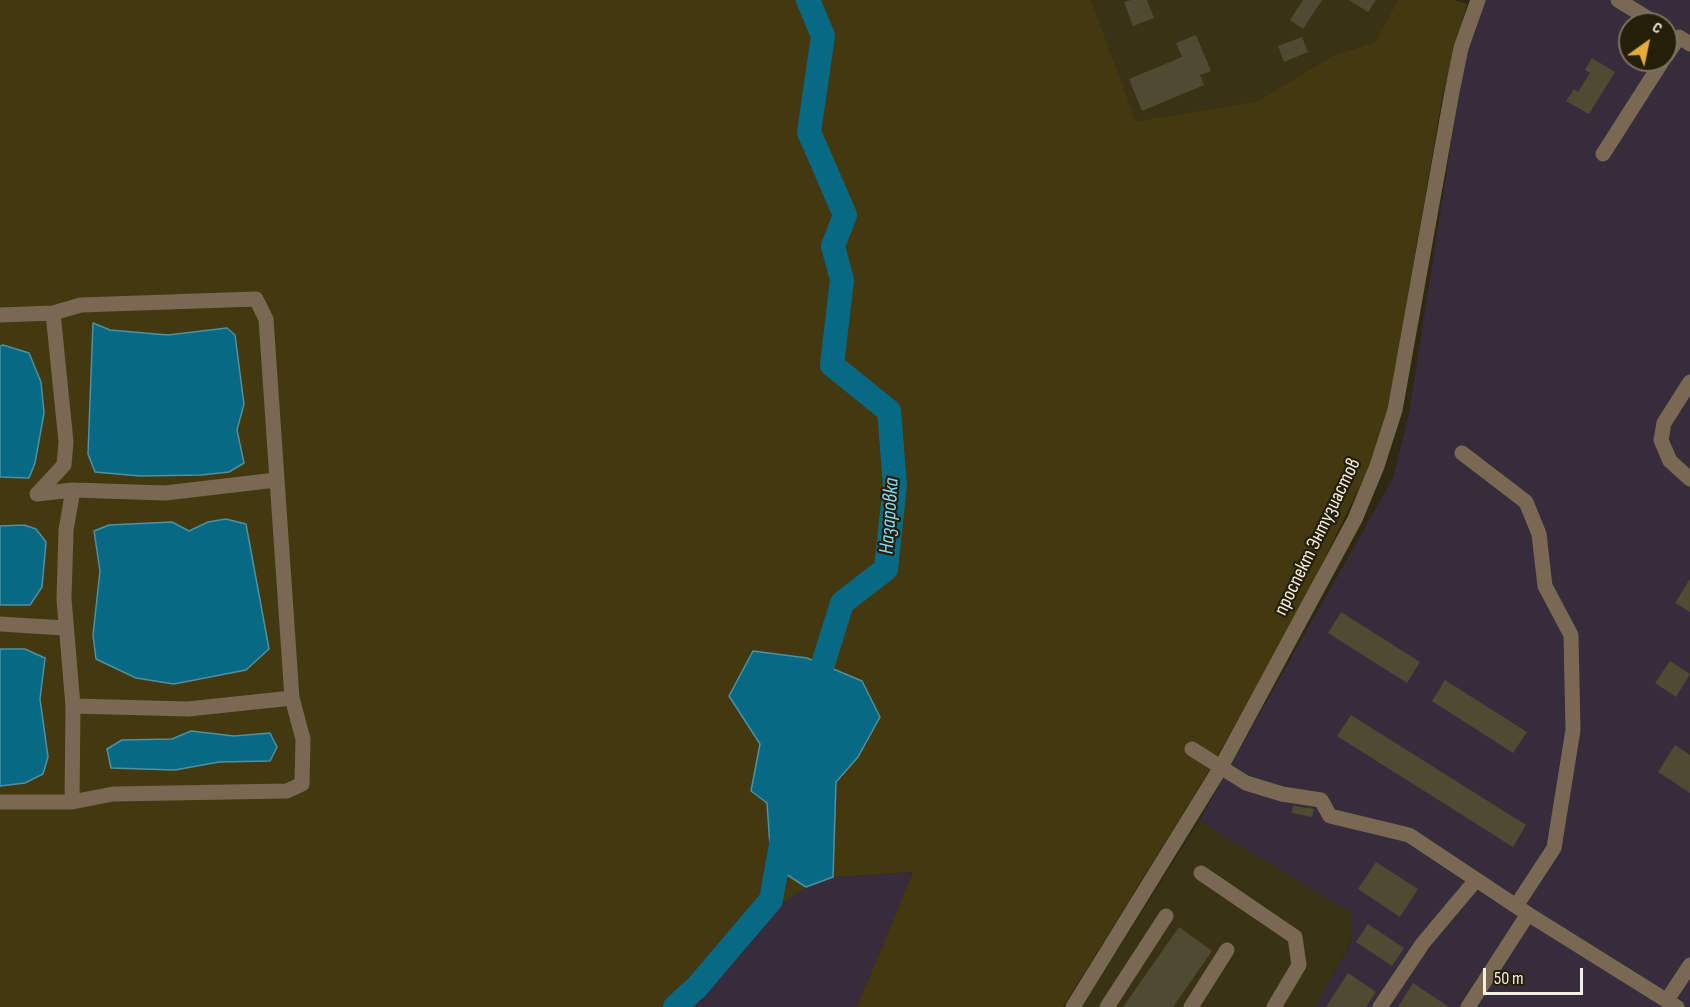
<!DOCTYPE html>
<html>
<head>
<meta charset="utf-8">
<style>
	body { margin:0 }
	#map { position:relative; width:1690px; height:1007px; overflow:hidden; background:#2f2913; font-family:"Sofia Sans Condensed",sans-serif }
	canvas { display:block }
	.north { position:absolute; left:1618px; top:12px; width:60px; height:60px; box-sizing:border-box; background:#251f09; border:2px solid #77725f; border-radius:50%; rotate:33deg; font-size:16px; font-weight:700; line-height:24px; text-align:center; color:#f2eee0 }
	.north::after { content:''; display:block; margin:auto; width:21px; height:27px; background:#e7ac37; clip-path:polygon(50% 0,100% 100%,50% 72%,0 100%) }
	.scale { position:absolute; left:1483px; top:968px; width:100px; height:27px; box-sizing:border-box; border:3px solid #f2eee0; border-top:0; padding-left:8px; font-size:18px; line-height:21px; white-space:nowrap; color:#f2eee0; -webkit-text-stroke:4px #251f09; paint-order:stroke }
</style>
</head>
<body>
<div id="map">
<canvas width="1690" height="1007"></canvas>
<div class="north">С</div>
<div class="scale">50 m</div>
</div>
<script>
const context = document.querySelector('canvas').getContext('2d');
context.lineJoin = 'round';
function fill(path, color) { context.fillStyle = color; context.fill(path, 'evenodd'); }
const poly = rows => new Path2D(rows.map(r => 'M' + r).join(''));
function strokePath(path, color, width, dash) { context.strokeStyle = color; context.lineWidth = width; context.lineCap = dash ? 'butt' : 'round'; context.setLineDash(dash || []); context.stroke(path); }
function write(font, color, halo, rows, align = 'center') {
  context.font = font + ' "Sofia Sans Condensed",sans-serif'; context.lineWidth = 4.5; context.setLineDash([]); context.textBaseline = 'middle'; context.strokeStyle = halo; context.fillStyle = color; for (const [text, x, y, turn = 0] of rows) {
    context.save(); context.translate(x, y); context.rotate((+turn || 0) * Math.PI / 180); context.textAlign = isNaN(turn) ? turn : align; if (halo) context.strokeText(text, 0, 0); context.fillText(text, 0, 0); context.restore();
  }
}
const built = poly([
	[1091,0,1398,0,1375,42,1332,56,1258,101,1136,121],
	[1199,821,1352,913,1352,940,1315,1007,1082,1007]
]);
const industrial = poly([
	[1483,0,1690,0,1690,1007,1315,1007,1352,941,1352,913,1199,821,1393,478,1409,413,1459,93,1467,50],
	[1630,24,1666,24,1666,60,1630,60],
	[913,872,857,1007,689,1007,704,995,742,952,780,905,806,887,833,877]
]);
const green = poly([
	[0,0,1091,0,1136,121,1258,101,1332,56,1375,42,1398,0,1454,0,1467,4,1443,93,1388,410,1371,464,1304,600,1212,766,1063,1007,857,1007,913,872,833,877,836,782,858,757,729,696,760,744,751,790,767,803,770,846,778,869,806,887,780,905,742,952,704,995,689,1007,0,1007,0,786,25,783,48,757,40,699,45,658,25,649,0,649,0,605,30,605,42,587,24,525,0,526,0,477,29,478,35,463,44,413,29,354,0,346],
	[93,323,110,330,168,335,227,328,244,404,229,472,140,476],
	[172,522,189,531,245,524,254,577,93,635,100,571,94,531],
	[191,731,234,736,270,734,269,761,219,762,175,770,122,740,172,739]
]);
const water = poly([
	[93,323,110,330,168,335,227,328,235,335,244,404,237,430,244,463,229,472,201,475,140,476,95,472,88,454,93,323],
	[3,345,29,353,41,382,44,413,35,463,29,478,0,477,0,346,3,345],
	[226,519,246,524,269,649,246,670,174,684,136,678,96,659,93,635,100,571,94,531,109,525,172,522,189,531,208,522,226,519],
	[24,525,36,529,46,542,42,587,30,605,0,605,0,526,24,525],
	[0,649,25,649,45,658,40,699,48,757,43,774,25,783,0,786,0,649],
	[753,651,807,658,862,681,880,717,858,757,836,782,833,877,806,887,778,869,770,846,767,803,751,791,760,744,729,696,753,651],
	[191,731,234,736,270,733,277,747,270,761,219,762,175,770,111,768,107,749,122,740,172,739,191,731]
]);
const river = poly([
	[808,0,823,36,809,132,845,215,833,246,842,280,832,365,889,411,895,485,886,569,842,603,813,696],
	[675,1007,697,987,771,900,783,833]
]);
const building = poly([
	[1131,0,1147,0,1154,18,1133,26,1124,2],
	[1303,0,1322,0,1303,29,1290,20],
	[1349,0,1376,0,1368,12],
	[1196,35,1211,71,1200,75,1204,85,1142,111,1129,79,1182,57,1176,43],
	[1302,37,1308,52,1284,62,1278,46],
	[1592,58,1615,72,1589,114,1566,101,1574,89,1578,92,1590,73,1585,70],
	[1690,579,1690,612,1675,603],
	[1341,612,1420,662,1407,683,1328,633],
	[1670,661,1690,674,1676,697,1655,683],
	[1445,680,1527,732,1513,753,1432,701],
	[1351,715,1526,825,1513,847,1337,736],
	[1675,745,1690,755,1690,793,1658,772],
	[1293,806,1314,809,1312,817,1292,813],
	[1376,862,1418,889,1400,917,1358,889],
	[1368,924,1404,948,1392,966,1356,942],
	[1179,927,1212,951,1173,1007,1123,1007],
	[1348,973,1376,992,1366,1007,1326,1007],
	[1413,983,1449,1007,1398,1007]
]);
const minor = poly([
	[1618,0,1657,24],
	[1666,56,1679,37,1690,44],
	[1603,154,1663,60],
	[0,315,53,313,81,305,256,299,266,319,292,698,303,739,302,784,287,791,113,794,72,802,0,802],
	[1690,382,1664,423,1661,440,1670,461,1690,479],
	[1462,453,1526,502,1539,534,1545,586,1571,635,1573,730,1554,848,1516,906],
	[37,494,73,490,165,493,276,480],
	[37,494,64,465,66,442,53,313],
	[0,624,65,628],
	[73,706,188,709,292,698],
	[1192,749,1246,783,1282,794,1321,800,1330,816,1409,835,1528,914,1677,1007],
	[72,802,73,706,64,599,66,530,73,490],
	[1201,873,1295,937,1299,965,1274,1007],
	[1667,1000,1690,965],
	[1073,1007,1221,767,1355,519,1377,466,1395,410,1452,92,1461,48,1478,0],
	[1107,1007,1166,916],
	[1191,1007,1227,950],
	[1380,1007,1423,943,1476,880],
	[1468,1007,1528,914]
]);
const streetNames = [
	["проспект Энтузиастов",1318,537,-64]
];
const waterNames = [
	["Назаровка",890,516,-86]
];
fill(built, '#3a3214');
fill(industrial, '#362c3b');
fill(green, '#443810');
fill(water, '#086984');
strokePath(water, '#4e91a0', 1.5);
strokePath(river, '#086984', 24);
fill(building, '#514a33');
strokePath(minor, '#7a6952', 15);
write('20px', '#f2eee0', '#251f09', streetNames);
write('italic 21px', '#83d9f9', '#251f09', waterNames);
</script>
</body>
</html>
